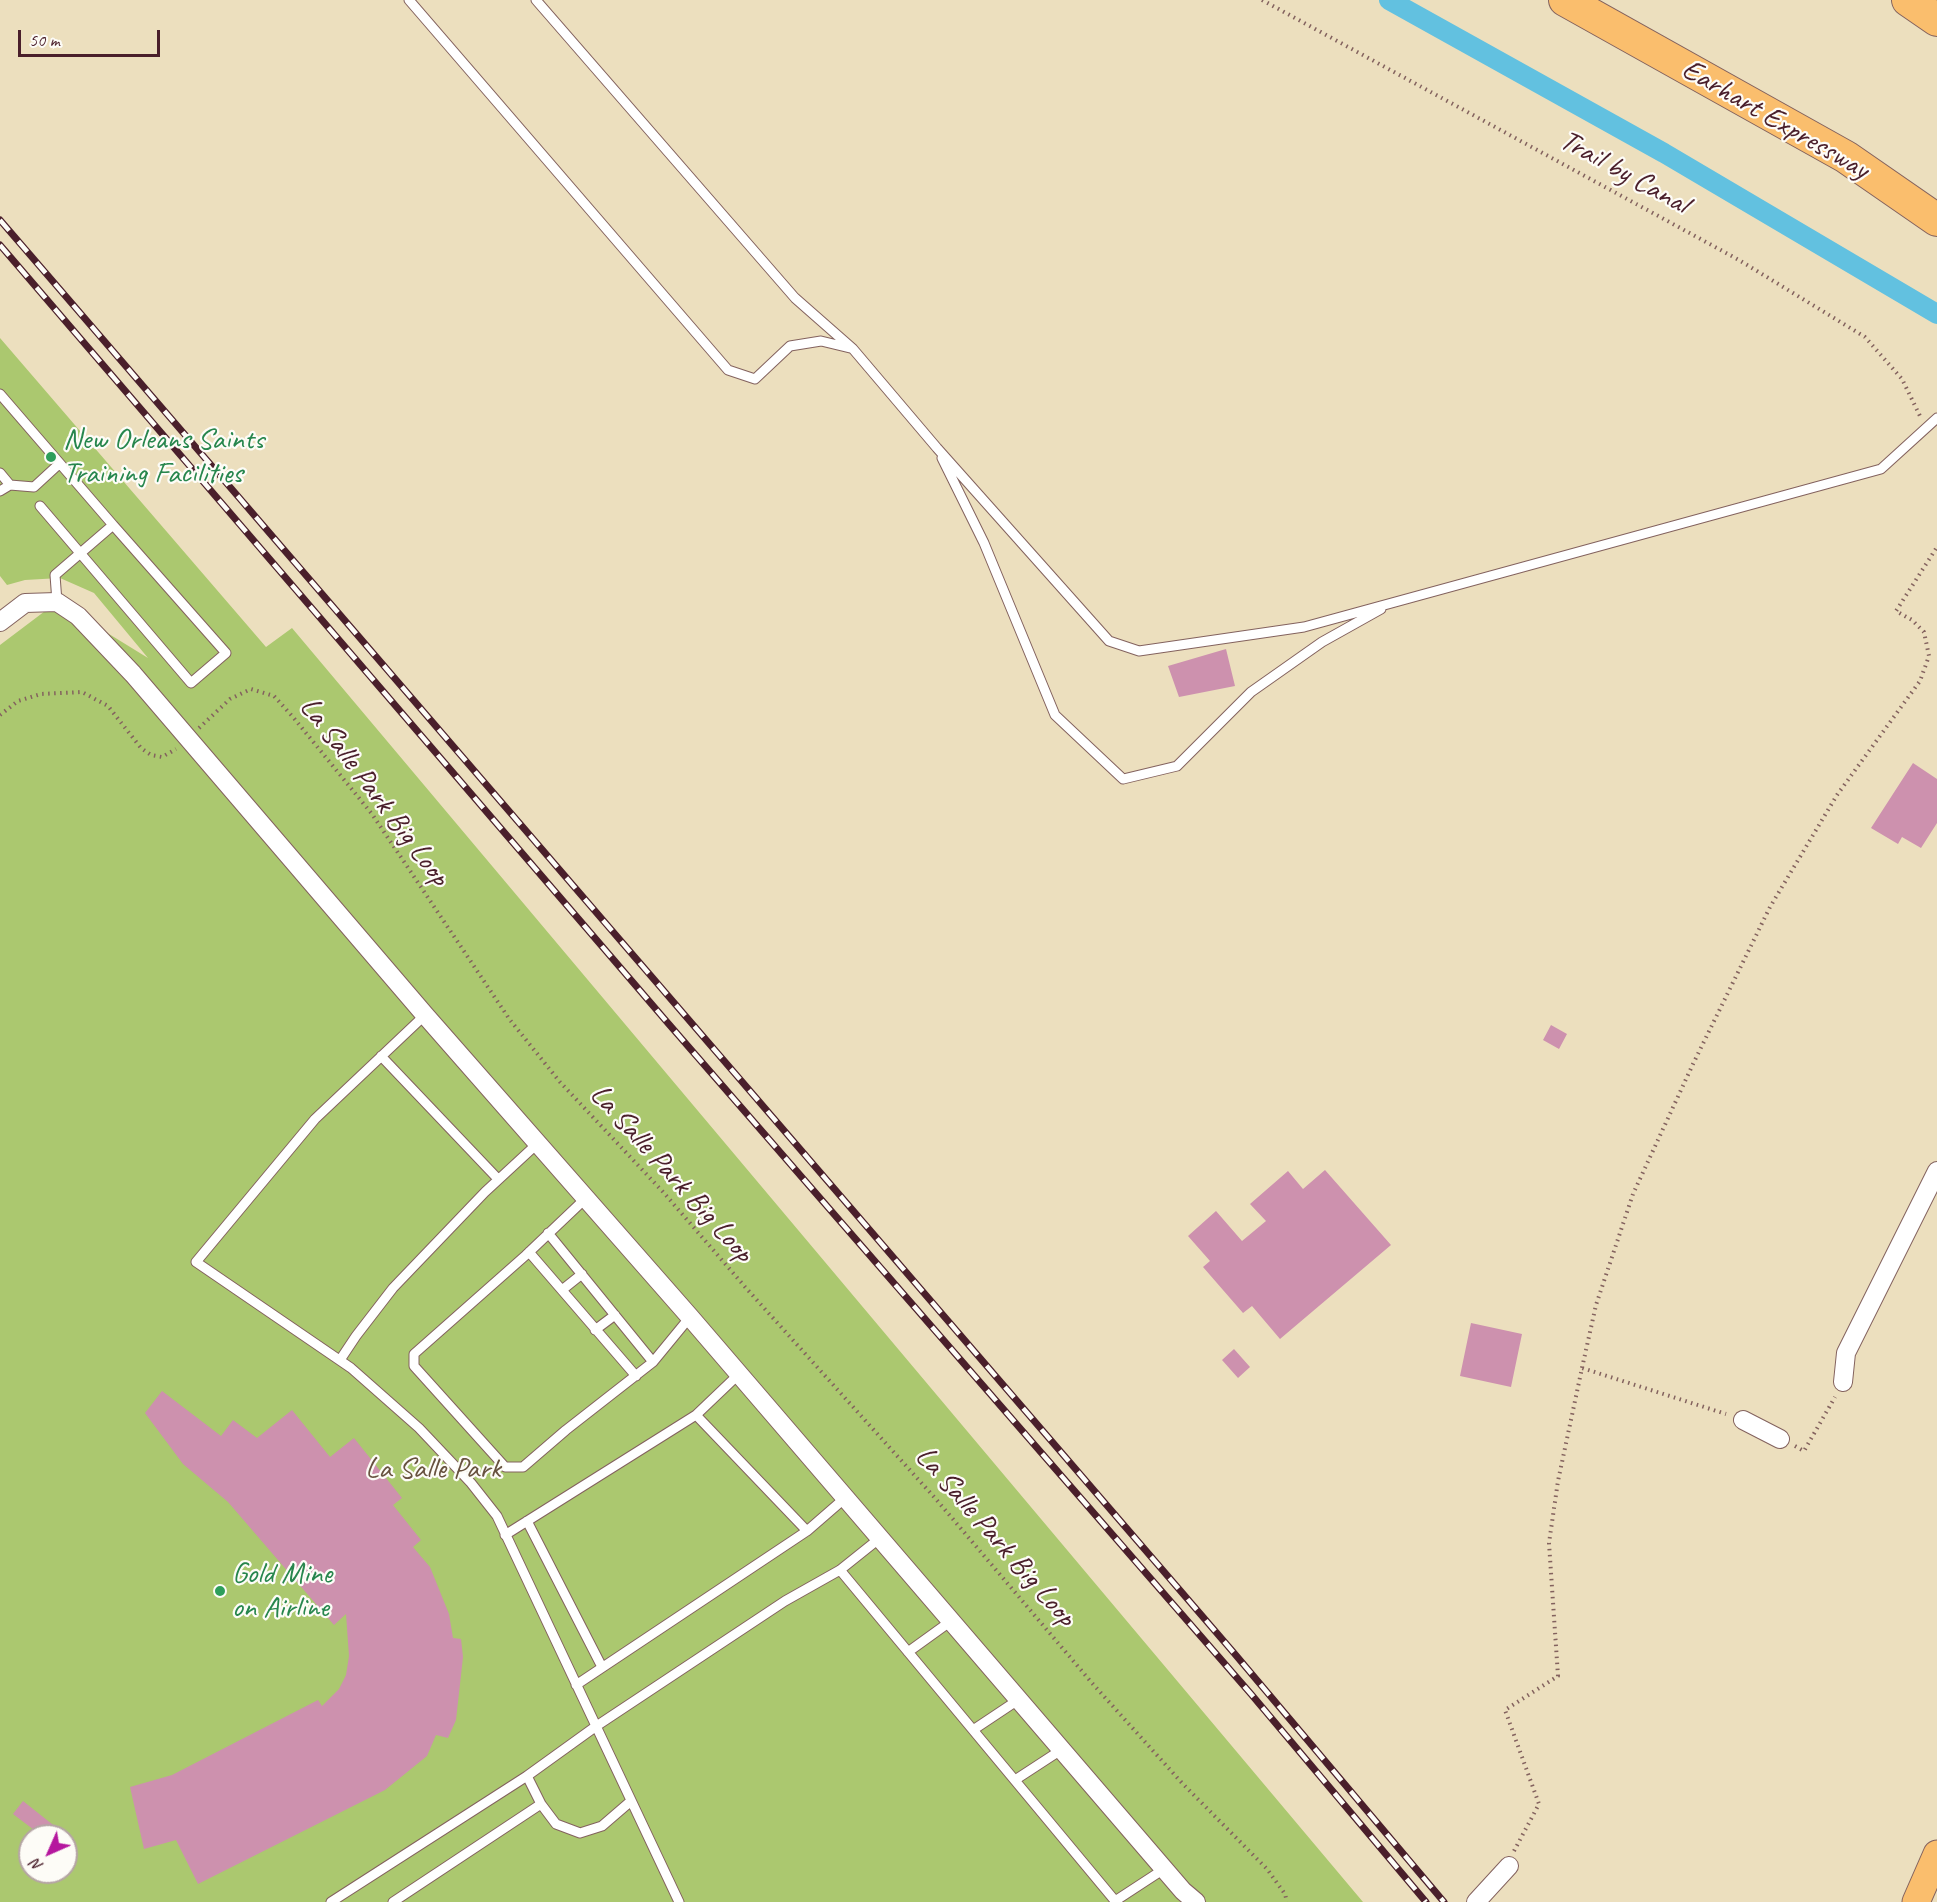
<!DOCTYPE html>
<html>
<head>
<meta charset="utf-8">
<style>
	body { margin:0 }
	#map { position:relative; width:1937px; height:1902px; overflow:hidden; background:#ecdfbe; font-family:Caveat,sans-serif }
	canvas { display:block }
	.north { position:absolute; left:18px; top:1824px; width:60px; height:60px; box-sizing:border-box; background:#fdfcf7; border:2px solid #b5a4a5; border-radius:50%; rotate:225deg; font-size:16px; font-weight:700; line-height:24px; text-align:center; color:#4a1f2b }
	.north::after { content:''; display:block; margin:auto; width:21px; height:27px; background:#b5179e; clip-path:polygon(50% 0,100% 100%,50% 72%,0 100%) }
	.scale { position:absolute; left:18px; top:30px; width:142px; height:27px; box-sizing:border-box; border:3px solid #4a1f2b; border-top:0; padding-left:8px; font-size:18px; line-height:21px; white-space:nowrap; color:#4a1f2b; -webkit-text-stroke:4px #fdfcf7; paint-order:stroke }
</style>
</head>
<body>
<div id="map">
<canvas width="1937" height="1902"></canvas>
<div class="north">N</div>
<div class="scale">50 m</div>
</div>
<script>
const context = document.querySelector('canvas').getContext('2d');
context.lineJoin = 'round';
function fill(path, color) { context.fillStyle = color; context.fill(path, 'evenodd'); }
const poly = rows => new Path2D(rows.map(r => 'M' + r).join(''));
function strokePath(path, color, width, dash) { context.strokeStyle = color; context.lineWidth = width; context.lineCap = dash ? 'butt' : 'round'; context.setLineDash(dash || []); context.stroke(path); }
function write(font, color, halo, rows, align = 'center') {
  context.font = font + ' Caveat,sans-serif'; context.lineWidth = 4.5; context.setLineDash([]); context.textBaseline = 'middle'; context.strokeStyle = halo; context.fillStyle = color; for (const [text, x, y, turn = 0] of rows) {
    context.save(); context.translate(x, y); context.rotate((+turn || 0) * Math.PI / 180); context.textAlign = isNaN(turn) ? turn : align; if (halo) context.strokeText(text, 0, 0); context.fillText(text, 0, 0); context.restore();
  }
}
const green = poly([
	[0,338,266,647,292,628,1363,1902,0,1902,0,645,57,602,148,658,94,593,60,578,25,580,7,585,0,576],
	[30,1836,66,1836,66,1872,30,1872]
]);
const canal = poly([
	[1389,0,1664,153,1937,314]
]);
const building = poly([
	[1226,649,1235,686,1179,697,1168,666],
	[1913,763,1937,779,1937,823,1921,848,1902,837,1898,844,1871,828],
	[1551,1025,1567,1034,1559,1049,1543,1040],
	[1325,1170,1391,1245,1280,1339,1252,1306,1243,1313,1203,1267,1210,1261,1188,1236,1216,1211,1242,1241,1266,1221,1250,1204,1288,1171,1303,1189],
	[1471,1323,1522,1334,1511,1387,1460,1376],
	[1234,1349,1250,1367,1238,1378,1222,1360],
	[162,1391,221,1436,233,1420,257,1438,292,1410,330,1457,354,1438,402,1498,393,1505,421,1540,413,1547,430,1567,449,1614,453,1638,461,1639,463,1657,456,1720,448,1738,436,1735,427,1756,385,1790,198,1884,176,1840,144,1849,130,1787,172,1775,318,1700,322,1706,339,1689,346,1675,349,1656,346,1614,334,1625,228,1502,183,1464,145,1413],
	[23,1801,67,1836,42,1836,13,1814]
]);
const path = poly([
	[1262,0,1739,260,1865,337,1902,379,1920,416],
	[0,715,18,701,41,694,82,692,108,706,141,748,151,755,162,757,176,749],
	[199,728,230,699,251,689,274,696,293,717,372,814,510,1020,560,1082,664,1193,746,1288,935,1498,1092,1683,1182,1783,1267,1869,1285,1894,1287,1902],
	[1582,1368,1596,1305,1633,1194,1693,1064,1770,907,1837,795,1920,681,1929,656,1924,632,1912,620,1896,611,1937,547],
	[1795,1446,1804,1451,1835,1397],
	[1514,1851,1539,1804,1505,1710,1558,1676,1549,1543,1558,1481,1582,1368,1726,1414]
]);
const lane = poly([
	[409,0,728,370,755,379,790,346,821,341,850,348],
	[536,0,795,298,853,349,937,448,1109,641,1139,651,1304,627,1881,469,1937,418],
	[0,394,113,525,55,575,57,602],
	[942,458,984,543,1055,715,1123,779,1177,766,1251,692,1322,642,1381,609],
	[0,473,10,485],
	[0,491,10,485,34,487,59,464],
	[40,506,191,683,226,653,113,525],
	[425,1015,315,1119,196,1262,351,1368,419,1428,471,1483,497,1516,679,1902],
	[381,1056,498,1179],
	[586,1198,526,1255,414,1354,414,1366,505,1467,523,1467,566,1430,653,1362,690,1317],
	[548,1233,653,1362],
	[529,1252,636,1376],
	[562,1290,582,1274],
	[595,1330,615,1315],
	[340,1360,356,1336,393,1288,485,1192,538,1143],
	[696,1415,807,1531],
	[527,1521,602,1667],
	[505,1535,696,1415,739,1374],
	[840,1570,1116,1902],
	[908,1652,951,1621],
	[576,1685,807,1531,845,1498],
	[973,1730,1018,1700],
	[527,1776,595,1727,785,1601,840,1570,880,1538],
	[1015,1780,1061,1750],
	[1115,1901,1164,1869],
	[331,1902,527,1776,541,1804,556,1824,580,1833,602,1826,631,1801],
	[393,1902,541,1804]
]);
const street = poly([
	[0,622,25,603,57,602,78,616,133,674,425,1015,690,1317,1183,1891,1196,1902],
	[1843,1382,1846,1353,1937,1171],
	[1743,1420,1780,1439],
	[1476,1902,1509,1866]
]);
const primary = poly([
	[1916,1902,1937,1854]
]);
const highway = poly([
	[1565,0,1846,157,1937,220],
	[1908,0,1937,20]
]);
const rail = poly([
	[0,220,1234,1653,1444,1902],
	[0,245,667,1022,1251,1694,1426,1902]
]);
const markers = [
	[51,457,6,"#2e9e5b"],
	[220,1591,6,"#2e9e5b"]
];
const streetNames = [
	["Earhart Expressway",1775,120,30],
	["Trail by Canal",1624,173,29],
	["La Salle Park Big Loop",374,792,53],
	["La Salle Park Big Loop",671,1174,48],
	["La Salle Park Big Loop",995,1537,49]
];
const leisureNames = [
	["New Orleans Saints",63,440],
	["Training Facilities",63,474],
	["Gold Mine",232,1574],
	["on Airline",232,1608]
];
const parkNames = [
	["La Salle Park",433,1469]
];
fill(green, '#abc86f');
strokePath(canal, '#62c1e0', 20);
fill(building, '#cd91ae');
strokePath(lane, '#83625e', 11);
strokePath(street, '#83625e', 20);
strokePath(primary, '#83625e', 29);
strokePath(highway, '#83625e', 34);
strokePath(path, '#83625e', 4, [1.5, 4.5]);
strokePath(lane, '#fff', 9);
strokePath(street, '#fff', 18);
strokePath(primary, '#fabe6d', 27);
strokePath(highway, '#fabe6d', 32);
strokePath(rail, '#4a1f2b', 7);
strokePath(rail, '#fdfcf7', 4.5, [14]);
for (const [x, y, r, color] of markers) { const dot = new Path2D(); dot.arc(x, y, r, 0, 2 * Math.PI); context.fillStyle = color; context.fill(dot); strokePath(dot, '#fdfcf7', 2); }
write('30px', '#4a1f2b', '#fdfcf7', streetNames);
write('30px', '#27864d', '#fdfcf7', leisureNames, 'left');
write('30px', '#67523f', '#fdfcf7', parkNames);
</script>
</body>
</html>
